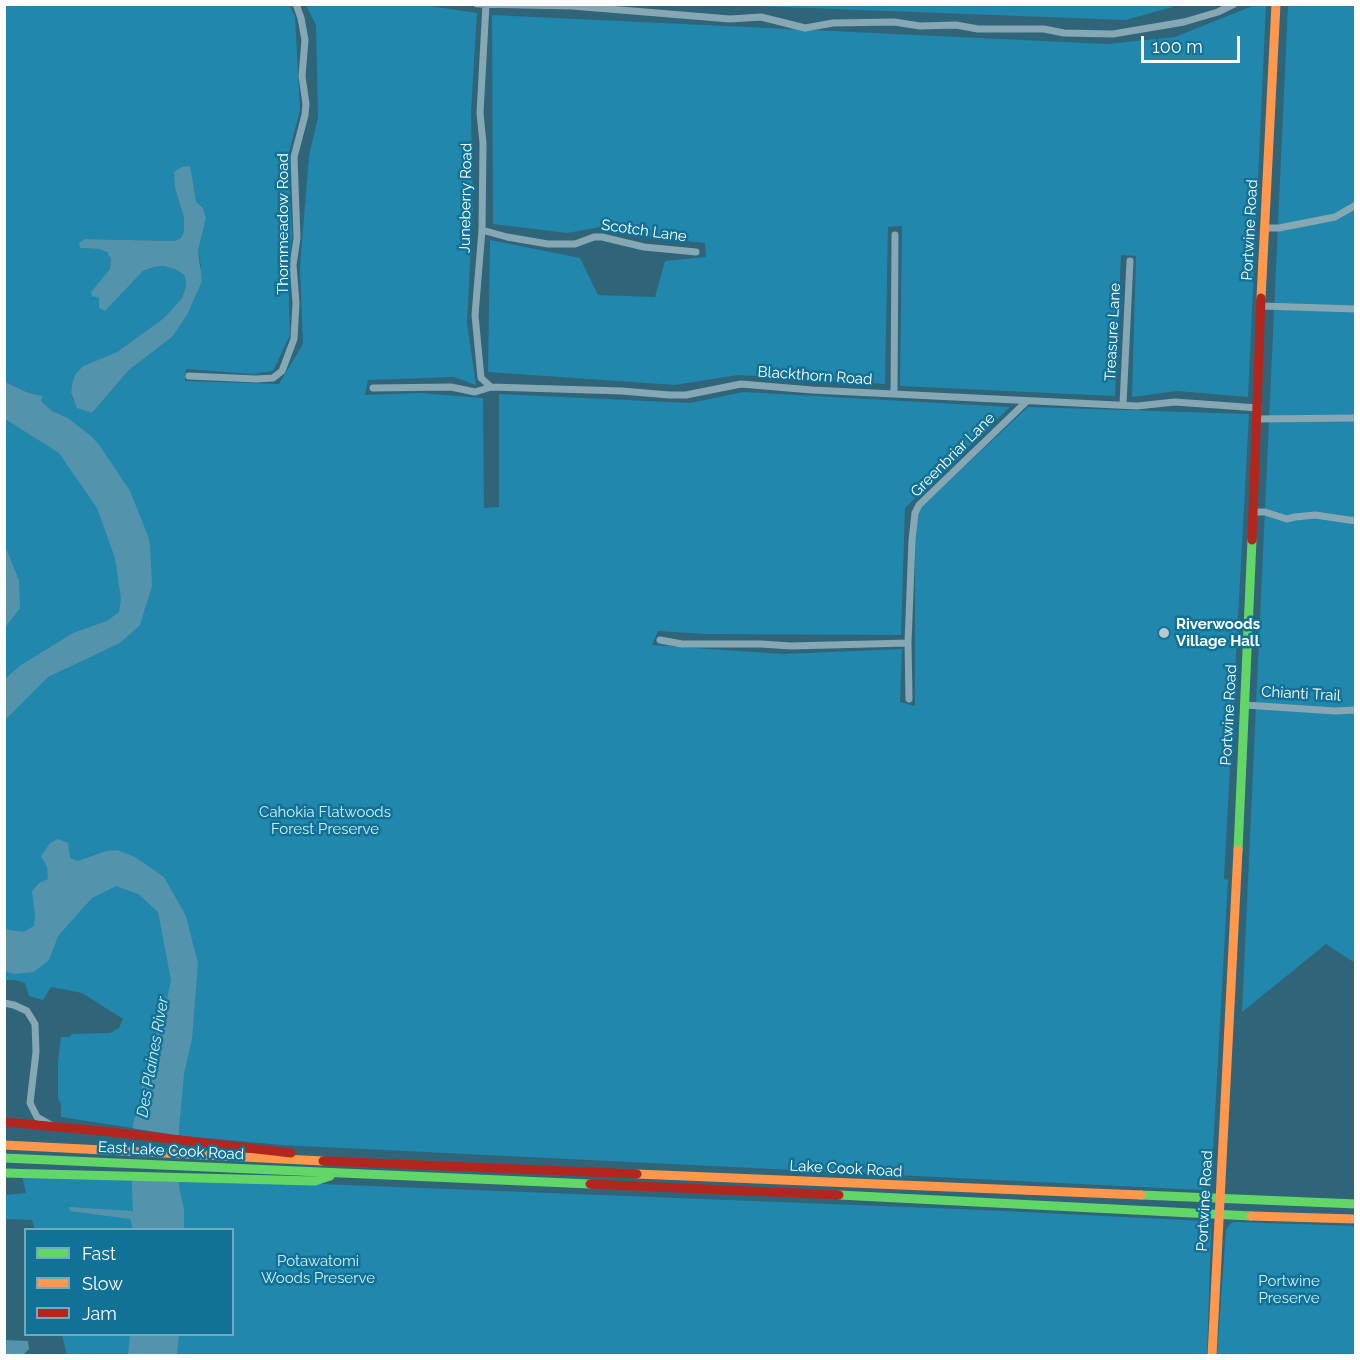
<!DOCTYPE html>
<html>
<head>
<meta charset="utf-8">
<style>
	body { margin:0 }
	#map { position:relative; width:1360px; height:1360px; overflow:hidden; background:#306478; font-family:Raleway,sans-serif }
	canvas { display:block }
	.frame { position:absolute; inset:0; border:6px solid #fff; pointer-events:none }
	.legend { position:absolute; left:24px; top:1228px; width:210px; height:108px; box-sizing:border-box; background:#117197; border:2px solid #70aac1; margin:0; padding:8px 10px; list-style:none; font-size:18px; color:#fff }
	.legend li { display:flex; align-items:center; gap:12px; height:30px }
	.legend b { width:30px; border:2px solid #70aac1 }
	.scale { position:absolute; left:1141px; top:36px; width:99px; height:27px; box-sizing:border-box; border:3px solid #fff; border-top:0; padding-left:8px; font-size:18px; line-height:21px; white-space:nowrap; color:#fff; -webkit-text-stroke:4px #117197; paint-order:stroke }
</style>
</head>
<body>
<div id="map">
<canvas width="1360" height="1360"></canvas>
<div class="frame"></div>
<ul class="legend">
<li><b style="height:8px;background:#63d668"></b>Fast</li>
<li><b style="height:8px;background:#ff974d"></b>Slow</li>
<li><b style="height:8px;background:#b3261e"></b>Jam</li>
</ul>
<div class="scale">100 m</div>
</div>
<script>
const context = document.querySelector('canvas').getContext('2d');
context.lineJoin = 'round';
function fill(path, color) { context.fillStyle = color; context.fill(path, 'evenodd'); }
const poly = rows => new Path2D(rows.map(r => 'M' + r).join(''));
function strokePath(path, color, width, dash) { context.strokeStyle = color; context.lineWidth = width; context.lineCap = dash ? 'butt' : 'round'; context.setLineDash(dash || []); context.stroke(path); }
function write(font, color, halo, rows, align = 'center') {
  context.font = font + ' Raleway,sans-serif'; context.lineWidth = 5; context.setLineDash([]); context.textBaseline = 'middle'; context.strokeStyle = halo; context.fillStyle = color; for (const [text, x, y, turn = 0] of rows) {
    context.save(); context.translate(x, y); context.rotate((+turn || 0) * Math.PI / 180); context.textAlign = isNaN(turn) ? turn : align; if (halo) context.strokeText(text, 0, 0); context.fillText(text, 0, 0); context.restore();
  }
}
const green = poly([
	[5,5,289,5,295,16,300,110,288,156,292,234,288,268,290,335,273,371,253,374,186,369,185,381,279,384,303,344,300,267,309,156,318,117,316,25,306,5,423,5,477,13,471,112,473,207,467,323,476,385,454,377,368,380,365,395,419,393,483,398,484,508,499,507,499,394,690,403,743,392,1010,407,905,508,901,635,705,634,658,631,652,645,783,654,902,649,900,702,915,706,915,513,1028,407,1249,414,1224,879,1228,880,1211,1185,1202,1190,282,1145,184,1136,61,1117,61,1104,58,1098,58,1062,61,1037,69,1037,72,1034,110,1033,119,1028,123,1019,82,993,51,987,43,1000,29,996,25,983,15,980,5,980,5,387,75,432,68,418,52,411,41,401,42,396,29,393,5,382],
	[175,188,203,208,206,217,198,251,201,266,172,337,129,370,92,413,73,400,71,393,72,384,83,366,117,352,164,318,182,298,186,286,185,276,177,270,164,266,154,267,143,271,105,310,99,308,99,298,104,278,110,269,111,259,107,252,99,249,80,248,85,239,174,241,181,238,184,231,184,218],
	[728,5,1179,5,1126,20],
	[1255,5,1266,5,1248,397,1177,391,1132,397,1136,256,1121,255,1115,396,900,386,902,226,888,227,885,384,738,375,675,385,488,372,490,240,580,258,598,295,655,297,665,261,706,257,705,243,636,235,606,226,567,233,493,224,492,15,1107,44,1175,37],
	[1288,5,1355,5,1355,963,1326,944,1242,1012],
	[22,1176,270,1182,983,1210,1205,1221,1211,1229,1207,1355,67,1355,62,1335,232,1334,232,1230,35,1230,32,1220,5,1219,5,1195,26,1193],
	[1235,1222,1355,1226,1355,1355,1217,1355,1226,1230,1231,1223]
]);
const water = poly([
	[190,166,196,202,203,208,206,218,198,251,202,281,187,315,172,337,129,370,92,413,77,408,71,393,72,384,75,375,83,366,117,352,164,318,182,298,186,286,185,276,177,270,164,266,154,267,143,271,105,311,99,308,99,298,92,296,91,292,110,269,111,259,107,252,99,249,80,248,79,243,85,239,174,241,181,238,184,231,184,218,175,188,174,172,182,167],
	[5,382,29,393,43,396,41,401,52,411,68,418,91,436,100,446,130,491,148,536,150,545,152,586,140,625,120,643,48,677,5,720,5,679,21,665,73,633,107,621,119,612,121,599,115,558,97,508,59,453,5,419],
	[5,546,19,580,20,608,5,628],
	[58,839,68,843,70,858,78,861,106,851,117,850,135,857,164,877,186,916,198,963,192,1039,184,1074,179,1129,179,1187,184,1209,184,1229,133,1229,130,1219,70,1211,69,1207,133,1211,132,1191,133,1124,140,1101,147,1054,165,1010,171,980,158,912,138,894,116,886,92,898,58,936,49,960,34,972,14,974,5,971,4,929,23,932,34,926,35,915,32,891,39,883,48,879,47,867,41,856,50,843],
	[130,1335,179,1335,177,1355,128,1355],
	[5,1340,28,1341,29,1349,23,1355,5,1355]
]);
const pier = poly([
	[130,1128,182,1136,182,1182,129,1180]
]);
const street = poly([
	[477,4,572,6,730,19,761,17,805,28,833,23,894,22,920,26,956,25,978,29,1044,29,1064,33,1113,34,1184,22,1218,12,1234,4],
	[486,4,480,113,483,143,482,230,475,315,481,378,491,387],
	[1265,228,1279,228,1335,217,1356,205],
	[482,230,507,237,548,244,575,244,594,237,602,237,644,247,696,252],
	[1261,306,1356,309],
	[189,376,256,379,273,378,282,371,294,339,296,303,293,265,297,238,294,157,305,115,306,104,302,76,305,40,301,18,296,4],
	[373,388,451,387,475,392,491,387,622,391,669,395,686,395,741,384,812,390,1137,406,1175,402,1258,408],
	[894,394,895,235],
	[1123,404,1130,261],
	[1257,419,1356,418],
	[1253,512,1265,512,1287,519,1295,517,1315,515,1356,521],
	[660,640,682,644,761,644,791,646,908,643],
	[909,699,908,643,912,540,915,513,919,505,1027,401],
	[1245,705,1335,711,1356,710],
	[4,1003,14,1005,27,1011,35,1024,36,1052,30,1103,37,1117,51,1125]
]);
const fast = poly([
	[1238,850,1252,540],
	[4,1158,590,1184],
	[4,1173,315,1181,330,1176],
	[839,1195,1251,1216],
	[1141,1195,1356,1204]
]);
const slow = poly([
	[1261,298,1276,4],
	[4,1145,323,1161],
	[637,1174,1141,1195],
	[1251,1216,1356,1219],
	[1212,1356,1238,850]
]);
const jam = poly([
	[1252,540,1261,298],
	[4,1122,111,1132,291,1153],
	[323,1161,637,1174],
	[590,1184,839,1195]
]);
const markers = [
	[1164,633,6,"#b7c9d0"]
];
const streetNames = [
	["Juneberry Road",466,198,-89],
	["Thornmeadow Road",283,224,-90],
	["Portwine Road",1250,230,-87],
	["Scotch Lane",644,231,8],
	["Treasure Lane",1113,332,-87],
	["Blackthorn Road",815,376,4],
	["Greenbriar Lane",953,455,-45],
	["Chianti Trail",1301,694,3],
	["Portwine Road",1229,715,-87],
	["East Lake Cook Road",171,1151,3],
	["Lake Cook Road",846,1169,3],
	["Portwine Road",1205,1201,-87]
];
const poiNames = [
	["Riverwoods",1176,624],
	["Village Hall",1176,641]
];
const parkNames = [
	["Cahokia Flatwoods",325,812],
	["Forest Preserve",325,829],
	["Potawatomi",318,1261],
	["Woods Preserve",318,1278],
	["Portwine",1289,1281],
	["Preserve",1289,1298]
];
const waterNames = [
	["Des Plaines River",153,1057,-80]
];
fill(green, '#2187ac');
fill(water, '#5393ac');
fill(pier, '#306478');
strokePath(street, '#86a7b4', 7);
strokePath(fast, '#63d668', 9);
strokePath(slow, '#ff974d', 9);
strokePath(jam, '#b3261e', 9);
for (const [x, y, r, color] of markers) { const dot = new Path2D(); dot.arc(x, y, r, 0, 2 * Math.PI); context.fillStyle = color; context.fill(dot); strokePath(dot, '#117197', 2); }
write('15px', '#fff', '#117197', streetNames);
write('bold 15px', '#fff', '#117197', poiNames, 'left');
write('15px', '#c9f0fe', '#117197', parkNames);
write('italic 16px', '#caeffc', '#117197', waterNames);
</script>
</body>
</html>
